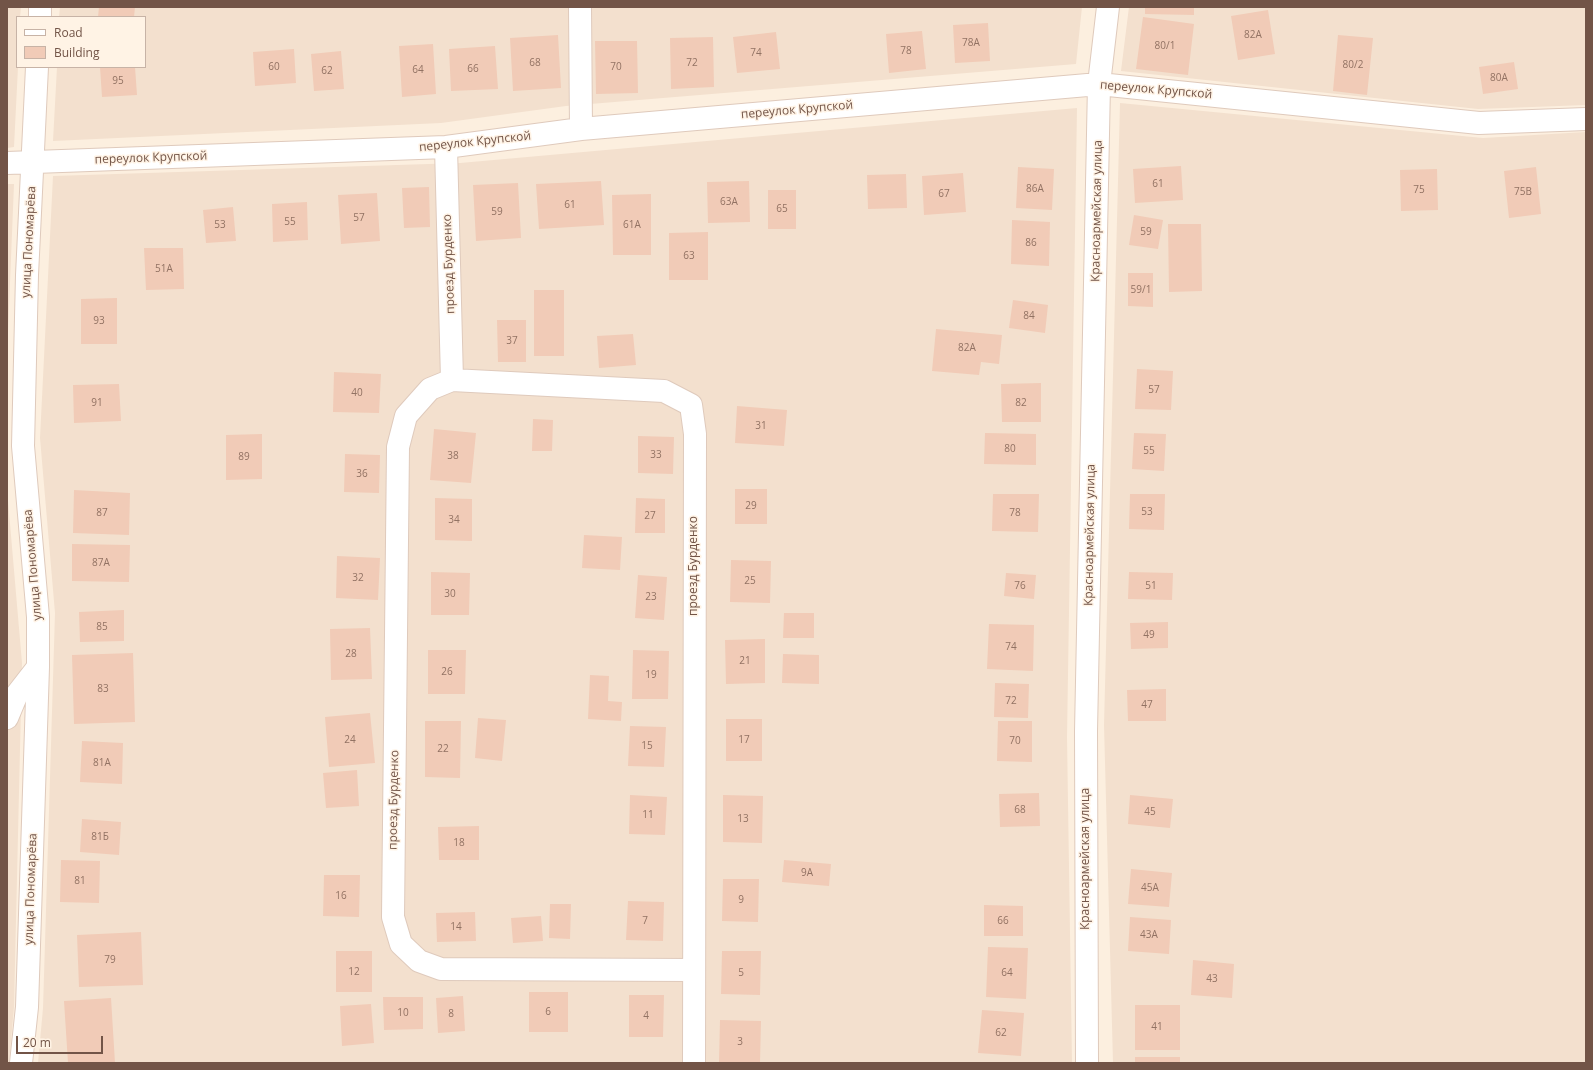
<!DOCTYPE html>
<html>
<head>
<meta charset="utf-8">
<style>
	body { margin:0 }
	#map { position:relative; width:1593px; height:1070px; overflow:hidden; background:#fcefdf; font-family:"Open Sans",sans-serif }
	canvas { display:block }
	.frame { position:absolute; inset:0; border:8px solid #725447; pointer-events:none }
	.legend { position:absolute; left:16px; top:16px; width:130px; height:52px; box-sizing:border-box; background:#fff3e5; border:1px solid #c7b3a6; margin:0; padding:5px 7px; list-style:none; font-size:12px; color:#725447 }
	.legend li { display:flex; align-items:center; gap:8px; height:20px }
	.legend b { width:20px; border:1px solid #c7b3a6 }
	.scale { position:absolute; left:16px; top:1036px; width:87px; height:18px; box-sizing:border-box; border:2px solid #725447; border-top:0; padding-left:5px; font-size:12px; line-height:14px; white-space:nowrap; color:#725447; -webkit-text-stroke:3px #fff3e5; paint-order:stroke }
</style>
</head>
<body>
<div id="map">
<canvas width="1593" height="1070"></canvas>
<div class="frame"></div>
<ul class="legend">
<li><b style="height:5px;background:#fff"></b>Road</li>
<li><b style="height:11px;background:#f1cbb7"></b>Building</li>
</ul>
<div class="scale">20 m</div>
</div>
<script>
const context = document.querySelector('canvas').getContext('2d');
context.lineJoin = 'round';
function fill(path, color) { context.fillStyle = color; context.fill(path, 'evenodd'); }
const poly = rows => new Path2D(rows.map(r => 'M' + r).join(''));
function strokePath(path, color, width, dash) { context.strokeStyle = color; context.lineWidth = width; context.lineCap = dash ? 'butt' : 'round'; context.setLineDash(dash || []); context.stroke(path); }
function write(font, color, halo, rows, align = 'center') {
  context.font = font + ' "Open Sans",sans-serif'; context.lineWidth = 3; context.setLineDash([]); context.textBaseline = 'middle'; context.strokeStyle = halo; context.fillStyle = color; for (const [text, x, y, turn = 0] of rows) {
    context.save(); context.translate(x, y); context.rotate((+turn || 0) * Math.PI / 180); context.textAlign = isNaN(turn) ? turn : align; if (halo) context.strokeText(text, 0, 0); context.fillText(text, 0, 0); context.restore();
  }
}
const residential = poly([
	[7,7,21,7,20,17,17,17,18,67,14,147,7,148],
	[60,7,1082,7,1076,64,566,106,441,123,53,141,57,67,145,67,145,17,59,17],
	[1129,7,1586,7,1586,105,1478,109,1121,71],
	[1120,103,1483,138,1586,132,1586,1063,1113,1063,1104,725],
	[1077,108,1067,737,1072,1063,38,1063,43,1008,55,613,40,438,53,176,460,163],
	[7,184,14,184,7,357],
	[7,489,22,663,14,1007,9,1063,7,1063]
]);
const building = poly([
	[99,7,135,7,134,17,98,17],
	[1145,7,1194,7,1194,15,1145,14],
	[1268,10,1275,54,1238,60,1231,16],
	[1143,17,1194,24,1188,75,1136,69],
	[988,23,990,61,955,63,953,25],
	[922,31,926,69,889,73,886,34],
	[776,32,780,69,737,73,733,37],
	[558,35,561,88,513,91,510,38],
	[1338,35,1373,38,1367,95,1333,91],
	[713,37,714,87,671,89,670,38],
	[595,41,637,41,638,93,596,94],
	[433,44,436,94,402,97,399,46],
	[495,46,498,89,451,91,449,49],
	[294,49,296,83,255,86,253,52],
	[341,51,344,89,314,91,311,54],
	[1514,62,1518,89,1483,94,1479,67],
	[100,67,135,67,137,95,102,97],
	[1181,166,1183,200,1135,203,1133,169],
	[1018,167,1054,169,1052,210,1016,208],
	[1536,167,1541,214,1509,218,1504,171],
	[1437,169,1438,210,1401,211,1400,170],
	[963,173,966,212,924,215,922,176],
	[906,174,907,208,868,209,867,175],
	[601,181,604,225,539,229,536,184],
	[749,181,750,222,708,223,707,182],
	[518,183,521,238,476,241,473,185],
	[429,187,430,227,404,228,402,188],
	[768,190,796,190,796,229,768,229],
	[377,193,380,241,341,244,338,195],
	[651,194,651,255,613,255,612,195],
	[307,202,308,240,273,242,272,204],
	[233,207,236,241,206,243,203,210],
	[1134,215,1163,220,1158,249,1129,245],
	[1012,220,1050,222,1049,266,1011,264],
	[1168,224,1201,224,1202,291,1169,292],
	[708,232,708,280,669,280,669,233],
	[144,248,183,248,184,289,146,290],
	[1128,273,1153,273,1153,307,1128,306],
	[534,290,564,290,564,356,534,356],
	[117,298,117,344,81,344,81,299],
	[1013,300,1048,305,1045,333,1009,328],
	[497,320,526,320,526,362,498,362],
	[936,329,1002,335,999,364,981,362,979,375,932,371],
	[633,334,636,365,599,368,597,336],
	[1137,369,1173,371,1171,410,1135,409],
	[334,372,381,374,379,413,333,412],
	[1041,383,1041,422,1002,422,1001,384],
	[119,384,121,421,74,423,73,385],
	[737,406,787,410,784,446,735,443],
	[533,419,553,420,552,451,532,451],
	[434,429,476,433,471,483,430,480],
	[985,433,1036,434,1036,465,984,464],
	[1134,433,1166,434,1164,471,1132,469],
	[262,434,262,479,226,480,226,435],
	[638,436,674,437,673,474,638,473],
	[345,454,380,455,379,493,344,492],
	[735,489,767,489,767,524,735,524],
	[74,490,130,493,129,535,73,533],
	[993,494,1039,494,1038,532,992,531],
	[1130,494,1165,494,1164,530,1129,529],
	[435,498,472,499,472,541,435,540],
	[636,498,665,499,665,533,635,533],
	[584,535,622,537,620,570,582,568],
	[72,544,130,545,129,582,72,581],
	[337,556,380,558,378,600,336,598],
	[731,560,771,561,770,603,730,602],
	[431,572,470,573,469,615,431,615],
	[1129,572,1173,573,1172,600,1128,599],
	[1006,573,1036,575,1034,599,1004,596],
	[638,575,667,577,664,620,635,618],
	[124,610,124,641,80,642,79,612],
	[784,613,814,613,814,638,783,638],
	[1168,622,1168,648,1131,649,1130,623],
	[989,624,1034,625,1033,671,987,669],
	[370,628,372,679,331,680,330,629],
	[765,639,765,683,726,684,725,640],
	[428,650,466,650,465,694,428,694],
	[633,650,669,651,668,699,632,699],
	[133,653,135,722,74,724,72,655],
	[783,654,819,655,819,684,782,683],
	[590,675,609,676,608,701,622,702,621,721,588,719],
	[995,683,1029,684,1028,718,994,717],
	[1166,689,1166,721,1128,721,1127,690],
	[370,713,375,763,329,767,325,717],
	[478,718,506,720,502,761,475,758],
	[726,719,762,719,762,761,726,761],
	[425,721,461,721,460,778,425,777],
	[998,721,1032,721,1032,762,997,761],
	[630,726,666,727,664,767,628,766],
	[82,741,123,743,122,784,80,782],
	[357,770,359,806,326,808,323,773],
	[1039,793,1040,826,1000,827,999,794],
	[630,795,667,797,665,835,629,834],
	[723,795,763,796,762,843,723,842],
	[1130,795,1173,799,1170,828,1128,824],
	[82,819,121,822,119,855,80,852],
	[479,826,479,860,439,860,438,827],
	[61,860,100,861,99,903,60,902],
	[784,860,831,864,829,886,782,882],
	[1131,869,1172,873,1169,907,1128,904],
	[324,875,360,875,359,917,323,916],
	[723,879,759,879,758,922,722,921],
	[628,901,664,902,663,941,626,940],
	[550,904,571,904,570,939,549,938],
	[984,905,1023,906,1023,936,984,936],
	[475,912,476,941,437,942,436,913],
	[541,916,543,941,513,943,511,918],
	[1130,917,1171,920,1169,954,1128,951],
	[141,932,143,985,79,987,77,935],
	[988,947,1028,948,1026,999,986,997],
	[336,951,372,951,372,992,336,992],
	[722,951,761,951,760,995,721,994],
	[1193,960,1234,964,1232,998,1191,995],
	[529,992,568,992,568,1032,529,1032],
	[629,995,664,995,663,1037,629,1037],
	[463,996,465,1031,438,1033,436,998],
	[383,997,423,997,423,1029,384,1030],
	[111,998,115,1063,68,1063,64,1001],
	[371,1004,374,1043,342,1046,340,1006],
	[1135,1005,1180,1005,1180,1050,1135,1050],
	[982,1010,1024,1013,1021,1056,978,1053],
	[720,1020,761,1021,760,1063,719,1063],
	[1135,1057,1180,1057,1180,1063,1135,1063]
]);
const minor = poly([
	[580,7,581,129],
	[40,17,40,7],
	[446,147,452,380,430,389,406,416,398,447,393,917,401,944,419,961,441,969,694,970],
	[7,163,446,147,581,129,1099,84,1479,123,1586,119],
	[452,380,664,391,691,405,695,434,694,1063],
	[7,718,17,694,38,667],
	[21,1063,27,1007,38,667,38,617,23,446,27,275,37,67],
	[1087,1063,1086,731,1099,84,1108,7]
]);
const numberNames = [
	["82А",1253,35],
	["78А",971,43],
	["80/1",1165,46],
	["78",906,51],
	["74",756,53],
	["68",535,63],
	["72",692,63],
	["80/2",1353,65],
	["60",274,67],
	["70",616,67],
	["66",473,69],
	["64",418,70],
	["62",327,71],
	["80А",1499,78],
	["95",118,81],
	["61",1158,184],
	["86А",1035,189],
	["75",1419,190],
	["75В",1523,192],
	["67",944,194],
	["63А",729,202],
	["61",570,205],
	["65",782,209],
	["59",497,212],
	["57",359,218],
	["55",290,222],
	["53",220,225],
	["61А",632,225],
	["59",1146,232],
	["86",1031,243],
	["63",689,256],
	["51А",164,269],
	["59/1",1141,290],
	["84",1029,316],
	["93",99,321],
	["37",512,341],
	["82А",967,348],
	["57",1154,390],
	["40",357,393],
	["91",97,403],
	["82",1021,403],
	["31",761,426],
	["80",1010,449],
	["55",1149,451],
	["33",656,455],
	["38",453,456],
	["89",244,457],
	["36",362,474],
	["29",751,506],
	["53",1147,512],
	["87",102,513],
	["78",1015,513],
	["27",650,516],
	["34",454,520],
	["87А",101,563],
	["32",358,578],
	["25",750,581],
	["76",1020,586],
	["51",1151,586],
	["30",450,594],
	["23",651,597],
	["85",102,627],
	["49",1149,635],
	["74",1011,647],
	["28",351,654],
	["21",745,661],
	["26",447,672],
	["19",651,675],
	["83",103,689],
	["72",1011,701],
	["47",1147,705],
	["24",350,740],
	["17",744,740],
	["70",1015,741],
	["15",647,746],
	["22",443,749],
	["81А",102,763],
	["68",1020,810],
	["45",1150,812],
	["11",648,815],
	["13",743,819],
	["81Б",100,837],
	["18",459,843],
	["9А",807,873],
	["81",80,881],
	["45А",1150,888],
	["16",341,896],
	["9",741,900],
	["7",645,921],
	["66",1003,921],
	["14",456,927],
	["43А",1149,935],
	["79",110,960],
	["12",354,972],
	["5",741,973],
	["64",1007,973],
	["43",1212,979],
	["6",548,1012],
	["10",403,1013],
	["8",451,1014],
	["4",646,1016],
	["41",1157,1027],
	["62",1001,1033],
	["3",740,1042]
];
const streetNames = [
	["переулок Крупской",1156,90,5],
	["переулок Крупской",797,110,-5],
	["переулок Крупской",475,142,-6],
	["переулок Крупской",151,158,-2],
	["Красноармейская улица",1097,211,-89],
	["улица Пономарёва",29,242,-87],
	["проезд Бурденко",449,264,-92],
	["Красноармейская улица",1090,535,-89],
	["улица Пономарёва",33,565,-95],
	["проезд Бурденко",694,566,-90],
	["проезд Бурденко",394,800,-89],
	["Красноармейская улица",1086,859,-90],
	["улица Пономарёва",31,889,-88]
];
fill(residential, '#f3e0ce');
fill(building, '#f1cbb7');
strokePath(minor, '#dfcabc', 24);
strokePath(minor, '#fff', 22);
write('10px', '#927263', null, numberNames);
write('12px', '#725447', '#fff3e5', streetNames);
</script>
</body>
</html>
